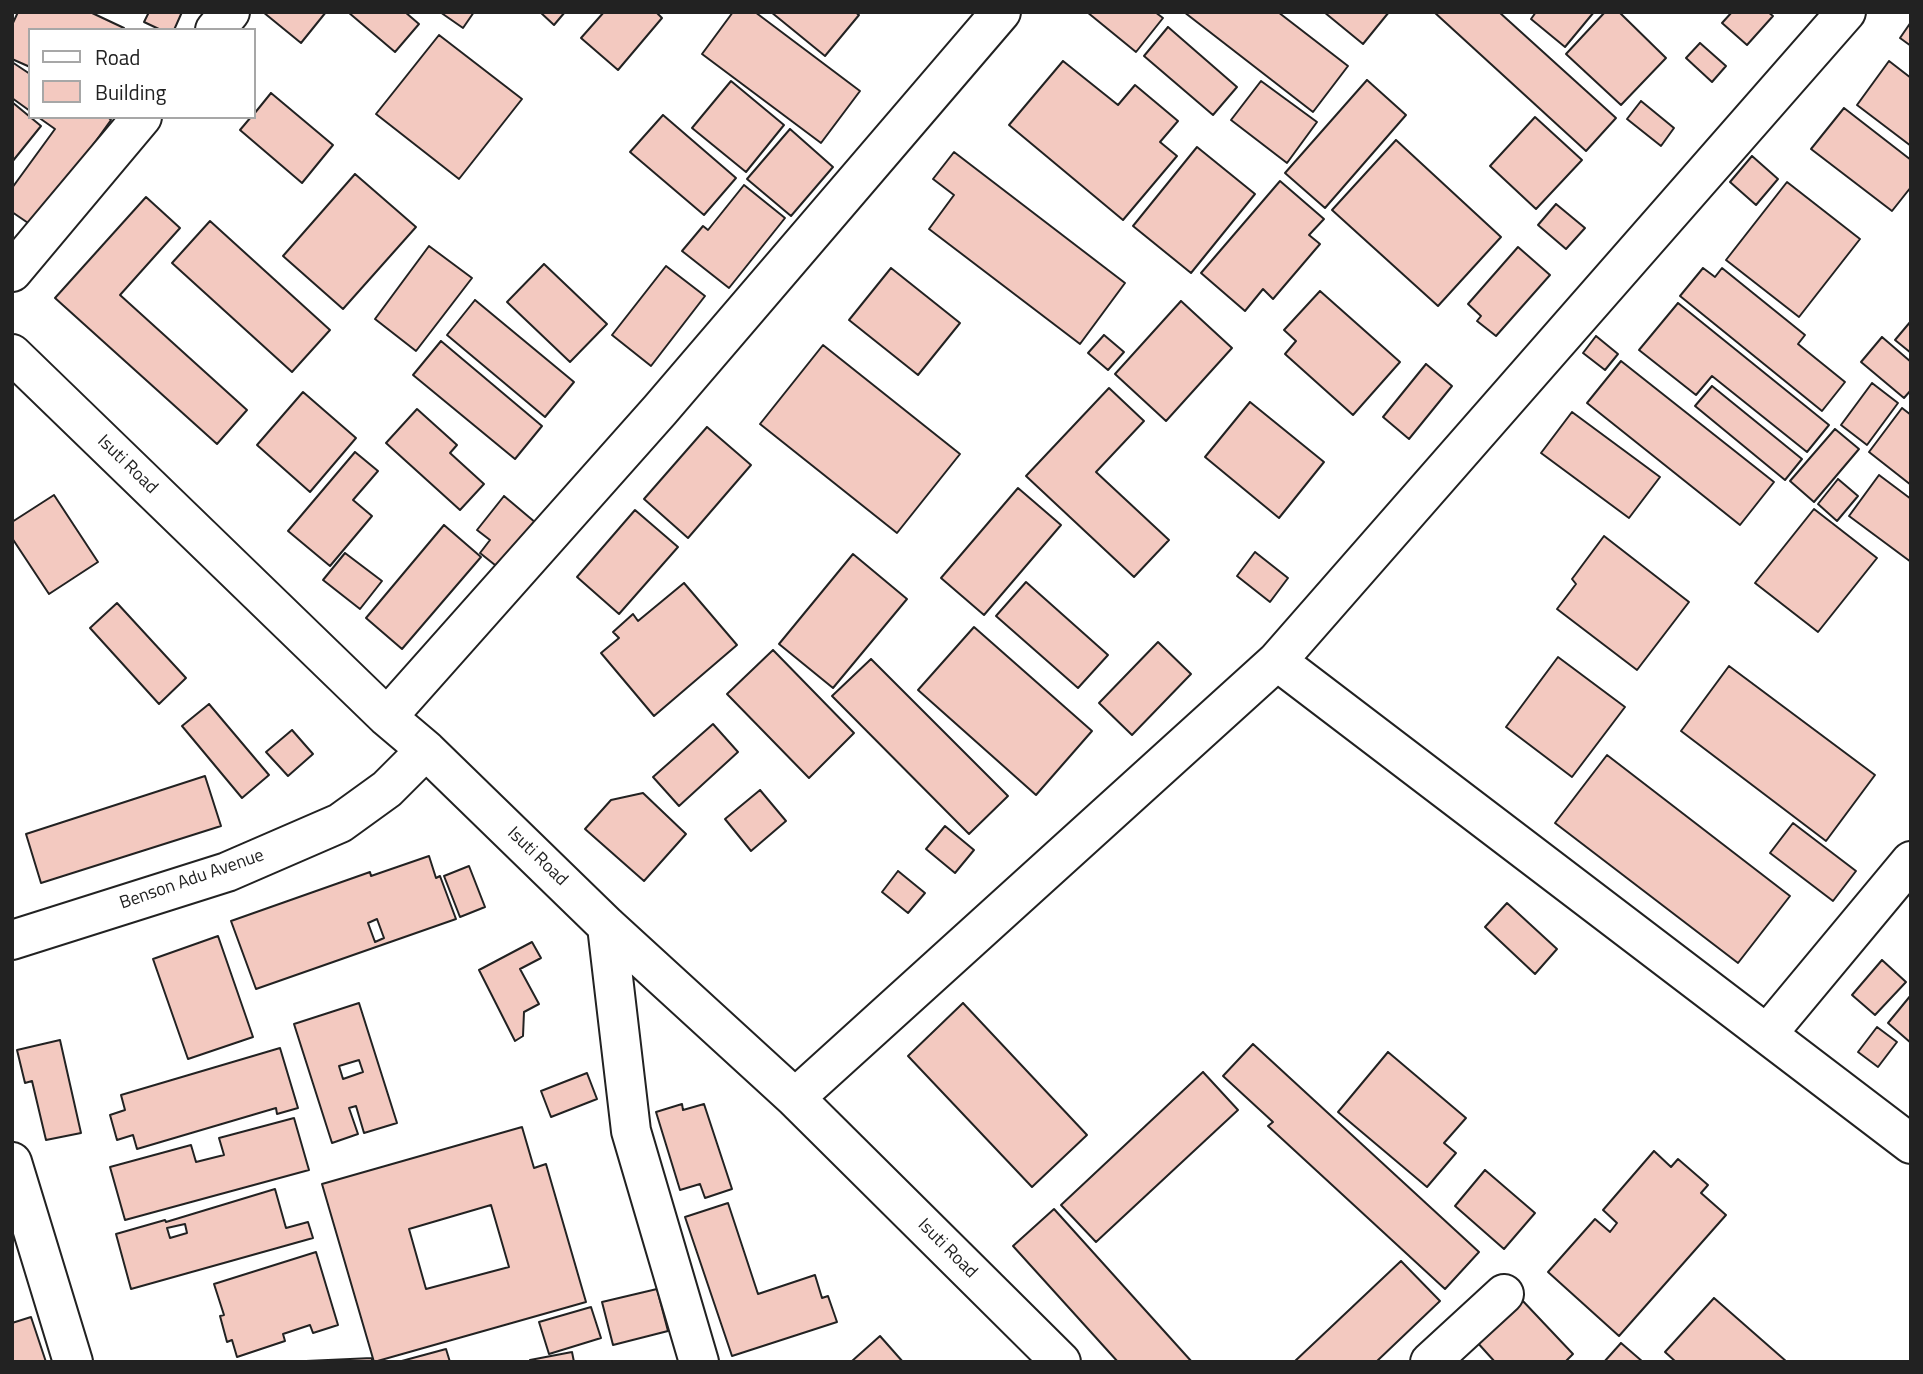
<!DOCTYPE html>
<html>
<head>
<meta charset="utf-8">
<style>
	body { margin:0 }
	#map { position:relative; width:1923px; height:1374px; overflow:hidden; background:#fff; font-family:"Titillium Web",sans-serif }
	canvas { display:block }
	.frame { position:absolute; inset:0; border:14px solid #222; pointer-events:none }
	.legend { position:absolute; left:28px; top:28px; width:228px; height:91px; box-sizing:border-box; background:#fff; border:2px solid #a7a7a7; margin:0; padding:9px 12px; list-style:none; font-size:21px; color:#222 }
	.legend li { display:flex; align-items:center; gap:14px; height:35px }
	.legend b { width:35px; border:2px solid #a7a7a7 }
</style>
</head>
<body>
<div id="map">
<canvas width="1923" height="1374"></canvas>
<div class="frame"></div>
<ul class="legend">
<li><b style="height:9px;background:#fff"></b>Road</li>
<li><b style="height:19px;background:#f3c9c0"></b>Building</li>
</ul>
</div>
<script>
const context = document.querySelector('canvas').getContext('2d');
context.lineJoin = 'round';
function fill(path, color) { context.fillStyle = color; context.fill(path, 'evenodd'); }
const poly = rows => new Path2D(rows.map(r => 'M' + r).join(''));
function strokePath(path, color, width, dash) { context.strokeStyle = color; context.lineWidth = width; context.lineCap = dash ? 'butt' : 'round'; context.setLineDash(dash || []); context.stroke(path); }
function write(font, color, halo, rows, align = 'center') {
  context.font = font + ' "Titillium Web",sans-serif'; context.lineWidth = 5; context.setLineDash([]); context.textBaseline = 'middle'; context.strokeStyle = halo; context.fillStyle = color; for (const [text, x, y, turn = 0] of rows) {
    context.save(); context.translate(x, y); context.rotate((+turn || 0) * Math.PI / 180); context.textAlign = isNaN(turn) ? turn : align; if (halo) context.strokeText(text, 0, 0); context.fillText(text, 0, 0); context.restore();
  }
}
const building = poly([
	[18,12,90,12,124,28,123,30,30,30,30,67,12,59,12,25,18,12],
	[149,12,182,12,174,30,161,30,144,22,149,12],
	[263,12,326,12,301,43,263,12],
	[348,12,405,12,419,24,395,52,348,12],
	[440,12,474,12,463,28,440,12],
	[540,12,565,12,554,25,540,12],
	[604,12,656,12,662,18,618,70,581,38,604,12],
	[733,12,755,12,860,91,821,143,702,54,733,12],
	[771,12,855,12,859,15,825,56,771,12],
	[1087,12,1155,12,1163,18,1136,52,1087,12],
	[1184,12,1278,12,1348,66,1313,112,1184,12],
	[1324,12,1389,12,1363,44,1324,12],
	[1434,12,1499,12,1616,118,1586,151,1434,12],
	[1536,12,1594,12,1565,47,1531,19,1536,12],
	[1605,12,1619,12,1666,58,1621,105,1566,54,1605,12],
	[1732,12,1768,12,1773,16,1747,45,1722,23,1732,12],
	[1911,22,1911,46,1900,38,1911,22],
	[1168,27,1237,87,1213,115,1144,56,1168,27],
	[439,35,522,99,459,179,376,114,439,35],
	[1700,43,1726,66,1712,82,1686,58,1700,43],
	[1063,61,1118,105,1135,85,1178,121,1160,142,1177,156,1123,220,1009,125,1063,61],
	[1889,61,1911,78,1911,146,1857,105,1889,61],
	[12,62,30,74,30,111,12,98,12,62],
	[1367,80,1406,115,1325,208,1285,173,1367,80],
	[731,81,784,125,746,172,692,128,731,81],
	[1261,81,1317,122,1287,163,1231,120,1261,81],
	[271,93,333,145,302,183,240,130,251,117,254,117,254,114,271,93],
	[1641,101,1674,128,1661,146,1627,119,1641,101],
	[12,102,41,126,12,162,12,102],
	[1844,108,1911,160,1911,187,1892,211,1811,149,1844,108],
	[663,115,736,178,704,215,630,152,663,115],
	[38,117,108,117,111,120,34,227,12,212,12,188,55,129,38,117],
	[1535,117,1582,160,1536,209,1490,166,1535,117],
	[790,129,833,167,791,216,747,179,790,129],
	[1396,140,1501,237,1438,306,1332,210,1396,140],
	[1197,147,1255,194,1191,273,1133,226,1197,147],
	[954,152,1125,283,1080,344,929,229,954,195,933,179,954,152],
	[1752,156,1778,179,1756,205,1730,182,1752,156],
	[355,174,416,227,343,309,283,256,355,174],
	[1280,181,1324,219,1309,235,1320,244,1273,299,1263,289,1245,311,1201,273,1280,181],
	[1787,182,1860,239,1799,317,1726,260,1787,182],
	[744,185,785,218,729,288,682,251,703,226,708,230,744,185],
	[146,197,180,228,120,295,247,410,217,444,55,298,146,197],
	[1556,204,1585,228,1566,249,1538,225,1556,204],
	[210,221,330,330,292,372,172,263,210,221],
	[429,246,472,278,416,351,375,319,429,246],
	[1518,247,1550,275,1496,336,1477,321,1481,316,1468,304,1518,247],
	[544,264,607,324,570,362,507,302,544,264],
	[666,266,705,296,651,366,612,335,666,266],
	[891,268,960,323,918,375,849,320,891,268],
	[1703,268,1715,277,1722,268,1805,335,1798,344,1845,382,1822,411,1680,296,1703,268],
	[1320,291,1400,362,1353,415,1285,354,1296,341,1284,330,1320,291],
	[475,300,574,382,545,417,447,335,475,300],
	[1181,301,1232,348,1166,421,1115,374,1181,301],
	[1678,303,1829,425,1807,452,1712,376,1696,395,1639,350,1678,303],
	[1911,321,1911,353,1895,340,1911,321],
	[1104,335,1124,352,1108,370,1088,353,1104,335],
	[1596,336,1618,354,1605,370,1583,353,1596,336],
	[1882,337,1911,362,1911,390,1904,398,1861,362,1882,337],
	[441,341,542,426,515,459,413,375,441,341],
	[823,345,960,454,897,533,760,424,823,345],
	[1621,361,1774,482,1740,525,1587,403,1621,361],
	[1426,364,1452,386,1409,439,1383,417,1426,364],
	[1872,383,1898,403,1867,445,1841,425,1872,383],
	[1712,386,1802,459,1785,480,1695,406,1712,386],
	[1109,388,1144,421,1096,472,1169,540,1134,577,1026,476,1109,388],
	[303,392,356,438,310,492,257,445,303,392],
	[1250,402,1324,462,1279,518,1205,457,1250,402],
	[1902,408,1911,415,1911,485,1869,452,1902,408],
	[417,409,457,445,450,453,484,484,460,510,386,443,417,409],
	[1572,412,1660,477,1629,518,1541,453,1572,412],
	[707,427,751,465,688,538,644,499,707,427],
	[1835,429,1859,449,1814,502,1790,481,1835,429],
	[355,452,378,471,353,500,372,516,330,566,288,531,355,452],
	[1879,475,1911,499,1911,562,1849,516,1879,475],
	[1838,479,1858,496,1837,521,1818,504,1838,479],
	[1018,488,1061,525,984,615,941,578,1018,488],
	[54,495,98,562,49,594,12,538,12,522,54,495],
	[504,496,536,523,500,569,480,553,490,540,477,530,504,496],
	[1814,509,1877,558,1818,632,1755,583,1814,509],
	[635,510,678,547,619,614,577,577,635,510],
	[444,525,481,557,402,649,366,618,444,525],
	[1604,536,1689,602,1637,670,1557,609,1576,584,1572,579,1604,536],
	[1255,552,1288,578,1270,602,1237,576,1255,552],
	[345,553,382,581,360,609,323,580,345,553],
	[853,554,907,599,833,688,779,644,853,554],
	[1026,582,1108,655,1078,688,996,616,1026,582],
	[684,583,737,645,654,716,601,653,619,638,613,632,633,614,638,621,684,583],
	[117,603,186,678,159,704,90,628,117,603],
	[974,627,1092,731,1036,795,918,690,974,627],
	[1158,642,1191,674,1132,735,1099,703,1158,642],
	[773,650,854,733,809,778,727,694,773,650],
	[1558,657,1625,707,1572,777,1506,727,1558,657],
	[871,659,1008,796,969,834,832,696,871,659],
	[1729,666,1875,775,1826,841,1681,731,1729,666],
	[209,704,269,775,242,798,182,726,209,704],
	[713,724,738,752,679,806,653,777,713,724],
	[292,730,313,754,288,776,266,752,292,730],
	[1607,755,1790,896,1738,963,1555,823,1607,755],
	[205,776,221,826,41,883,26,834,205,776],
	[760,790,786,821,751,851,725,819,760,790],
	[643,793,686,834,644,881,585,829,611,800,643,793],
	[1793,823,1856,871,1833,901,1770,853,1793,823],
	[945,826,974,850,955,873,926,849,945,826],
	[429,856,436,878,440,876,456,919,256,989,231,921,370,872,371,876,429,856],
	[377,919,384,938,375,942,368,923,377,919],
	[469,866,485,907,460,917,444,876,469,866],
	[898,871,925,893,908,913,882,892,898,871],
	[1507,903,1557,949,1535,974,1485,927,1507,903],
	[218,936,253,1037,188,1059,153,959,218,936],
	[532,942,541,958,520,969,539,1004,524,1012,523,1036,515,1041,479,970,532,942],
	[1882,960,1906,982,1875,1015,1852,995,1882,960],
	[1911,995,1911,1043,1888,1023,1911,995],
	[359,1003,397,1123,364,1133,356,1106,349,1108,358,1134,332,1143,294,1024,359,1003],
	[359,1060,363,1072,343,1079,339,1066,359,1060],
	[963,1003,1087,1135,1032,1187,908,1056,963,1003],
	[1877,1027,1897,1042,1878,1067,1858,1052,1877,1027],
	[60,1040,81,1133,46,1140,32,1081,25,1083,17,1050,60,1040],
	[1253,1044,1479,1252,1445,1289,1268,1126,1273,1122,1223,1076,1253,1044],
	[280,1048,298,1108,277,1114,276,1108,137,1149,133,1135,117,1140,110,1115,125,1110,121,1095,280,1048],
	[1388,1052,1466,1118,1444,1143,1456,1153,1427,1187,1338,1112,1388,1052],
	[1203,1072,1238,1110,1096,1242,1061,1205,1203,1072],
	[587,1073,597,1099,551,1117,541,1091,587,1073],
	[682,1104,683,1110,704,1104,732,1189,705,1198,700,1184,680,1190,656,1112,682,1104],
	[294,1118,309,1170,125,1220,110,1167,191,1145,196,1162,224,1155,219,1138,294,1118],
	[522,1127,534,1168,546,1164,586,1302,374,1362,322,1184,522,1127],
	[491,1205,509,1267,426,1289,409,1229,491,1205],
	[1654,1151,1671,1167,1678,1159,1708,1185,1701,1193,1726,1215,1619,1336,1548,1272,1595,1219,1610,1232,1617,1223,1603,1210,1654,1151],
	[1485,1170,1535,1213,1504,1249,1455,1206,1485,1170],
	[275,1189,286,1228,308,1222,313,1238,131,1289,116,1234,165,1220,166,1222,275,1189],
	[185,1224,187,1233,170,1238,167,1228,185,1224],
	[728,1203,758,1294,815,1275,822,1298,828,1296,837,1322,732,1356,685,1217,728,1203],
	[1054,1209,1192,1362,1118,1362,1013,1246,1054,1209],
	[316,1252,338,1325,313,1333,310,1325,283,1334,285,1341,237,1357,232,1340,227,1342,220,1316,224,1315,214,1284,316,1252],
	[1401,1261,1440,1301,1376,1362,1294,1362,1401,1261],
	[657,1289,668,1331,613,1345,602,1302,657,1289],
	[1714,1298,1787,1362,1676,1362,1665,1352,1714,1298],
	[1521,1299,1573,1354,1565,1362,1495,1362,1476,1341,1521,1299],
	[591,1307,601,1338,549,1354,539,1322,591,1307],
	[31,1317,46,1362,12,1362,12,1323,31,1317],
	[880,1336,903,1362,853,1362,852,1361,880,1336],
	[1621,1343,1643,1362,1604,1362,1621,1343],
	[446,1349,450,1362,398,1362,446,1349],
	[572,1352,574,1362,530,1362,530,1360,572,1352],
	[372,1358,372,1362,284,1362,372,1358]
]);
const minor = poly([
	[215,30,230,12],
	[12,272,142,117],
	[12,354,387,717,426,750,607,926,795,1098,1061,1362],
	[1277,661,1911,1144],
	[387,717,660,410,1001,12],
	[607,926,631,1131,699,1362],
	[12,940,227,872,340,823,387,789,426,750],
	[1767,1034,1911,861],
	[795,1098,1277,661,1846,12],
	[12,1162,73,1362],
	[1430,1362,1504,1294]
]);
const streetNames = [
	["Isuti Road",127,465,44],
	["Isuti Road",537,857,44],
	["Benson Adu Avenue",192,880,-19],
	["Isuti Road",947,1249,45]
];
fill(building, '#f3c9c0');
strokePath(building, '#222', 2);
strokePath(minor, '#222', 42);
strokePath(minor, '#fff', 38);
write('18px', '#222', '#fff', streetNames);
</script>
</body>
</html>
